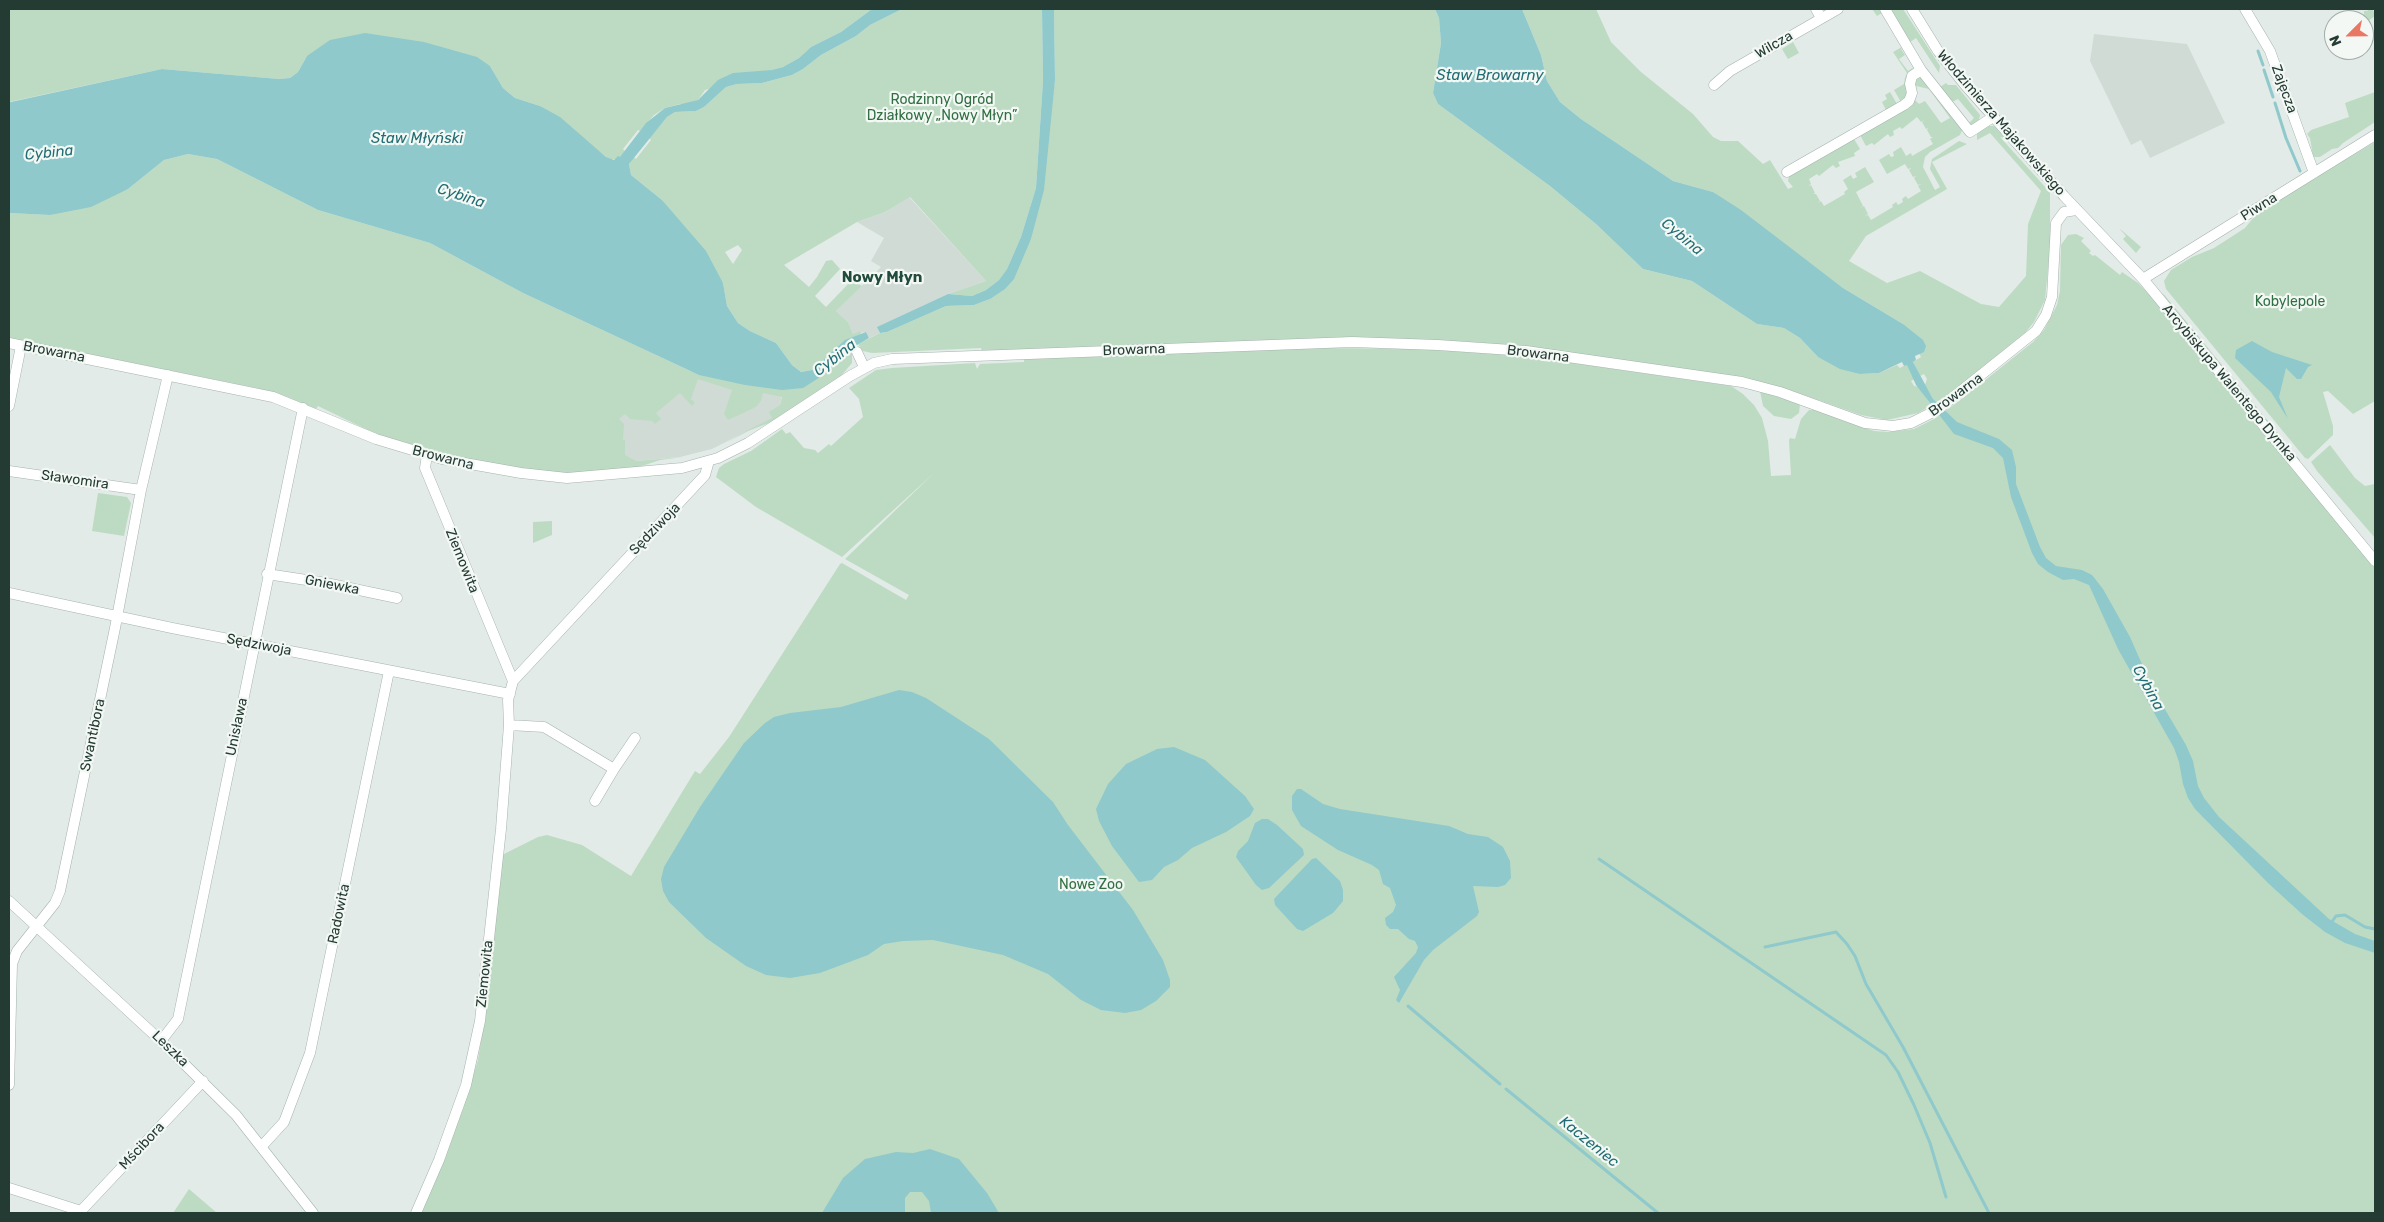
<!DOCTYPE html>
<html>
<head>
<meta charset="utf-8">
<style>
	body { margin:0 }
	#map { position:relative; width:2384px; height:1222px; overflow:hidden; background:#e2ebe7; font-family:Rubik,sans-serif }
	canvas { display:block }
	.frame { position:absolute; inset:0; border:10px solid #243b33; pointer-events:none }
	.north { position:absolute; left:2324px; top:10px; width:50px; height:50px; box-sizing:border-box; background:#f3f8f5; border:1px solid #a0aca7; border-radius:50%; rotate:247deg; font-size:14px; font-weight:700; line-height:20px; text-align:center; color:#243b33 }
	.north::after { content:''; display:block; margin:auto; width:18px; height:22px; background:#e87864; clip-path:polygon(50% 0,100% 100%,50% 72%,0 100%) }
</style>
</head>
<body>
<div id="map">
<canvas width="2384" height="1222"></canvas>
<div class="frame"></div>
<div class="north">N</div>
</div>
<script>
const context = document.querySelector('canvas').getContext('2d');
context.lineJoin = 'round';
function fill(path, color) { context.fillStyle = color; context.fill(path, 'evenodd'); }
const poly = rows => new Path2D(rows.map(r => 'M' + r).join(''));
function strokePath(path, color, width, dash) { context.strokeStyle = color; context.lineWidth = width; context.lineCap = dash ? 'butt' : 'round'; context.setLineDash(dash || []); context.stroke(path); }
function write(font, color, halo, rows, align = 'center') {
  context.font = font + ' Rubik,sans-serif'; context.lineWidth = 4.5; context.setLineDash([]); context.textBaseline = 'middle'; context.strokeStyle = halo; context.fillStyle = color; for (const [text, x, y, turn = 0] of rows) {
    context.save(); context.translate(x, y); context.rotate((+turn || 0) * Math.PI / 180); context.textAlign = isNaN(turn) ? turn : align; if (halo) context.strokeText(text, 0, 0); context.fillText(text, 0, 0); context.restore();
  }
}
const built = poly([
	[2094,34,2187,44,2225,123,2150,158,2141,140,2131,145,2090,61],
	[909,197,986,281,948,294,878,327,880,333,869,338,866,332,853,334,848,322,836,311,881,267,871,261,884,238,857,222,885,212],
	[505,323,782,395,780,405,773,418,712,449,680,457,625,462,526,383,520,356]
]);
const green = poly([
	[9,9,872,9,841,32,811,47,799,58,783,67,705,90,698,100,689,104,680,104,665,108,654,115,640,131,638,130,623,149,625,151,620,158,610,160,540,106,515,98,503,88,490,66,307,56,298,72,290,78,279,79,162,69,9,102],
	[902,9,1042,9,1043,81,1036,188,1021,237,1007,269,999,280,986,290,972,296,948,294,986,281,910,197,885,212,857,222,784,265,809,287,817,277,826,261,832,260,840,269,815,296,826,307,852,280,862,286,836,311,848,322,853,334,860,331,861,334,843,342,812,370,801,372,792,365,776,343,750,331,738,323,727,306,723,283,662,200,631,175,629,164,634,157,636,159,651,140,649,138,667,117,675,112,696,111,704,107,726,87,737,84,762,83,792,75,803,69,821,55,856,36,870,25],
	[738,245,742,250,733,264,725,252],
	[1054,9,1435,9,1439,18,1441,43,1433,93,1438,104,1550,186,1596,224,1643,269,1692,281,1757,324,1784,328,1800,338,1818,357,1860,374,1879,373,1897,365,1900,368,1907,364,1915,379,1911,381,1914,386,1919,387,1929,402,1933,399,1925,385,1927,379,1924,374,1920,376,1913,362,1921,357,1903,324,1843,288,1713,192,1673,181,1581,119,1560,102,1547,81,1541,55,1522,9,1596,9,1611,42,1641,72,1693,114,1713,137,1721,141,1738,141,1763,164,1770,160,1788,189,1793,187,1788,181,1789,176,1854,139,1860,149,1854,153,1855,156,1838,162,1840,166,1836,168,1833,165,1819,176,1817,174,1809,179,1811,184,1808,186,1811,185,1815,193,1813,194,1816,194,1820,201,1818,203,1821,201,1824,206,1845,194,1844,192,1848,189,1843,180,1851,175,1853,179,1857,177,1855,173,1865,167,1874,182,1856,192,1859,198,1856,200,1859,198,1863,206,1860,208,1864,206,1868,214,1865,216,1868,215,1871,220,1893,207,1892,205,1896,202,1898,205,1903,202,1902,199,1906,196,1908,199,1921,191,1918,186,1921,184,1918,185,1914,178,1916,176,1913,177,1909,170,1911,168,1908,169,1905,164,1887,174,1879,160,1889,154,1891,157,1894,156,1893,152,1901,147,1906,156,1911,153,1912,156,1933,144,1930,139,1933,137,1931,137,1927,130,1928,128,1926,129,1922,122,1924,120,1921,122,1917,117,1902,129,1900,127,1893,131,1894,135,1890,137,1888,134,1874,145,1872,143,1866,146,1860,135,1915,100,1919,104,1925,101,1941,123,1950,118,1929,89,1916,86,1914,83,1917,78,1921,78,1962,130,1960,135,1930,152,1925,157,1923,167,1935,190,1940,187,1930,169,1932,159,1959,141,1967,144,1932,162,1947,189,1866,236,1849,261,1887,283,1920,271,1981,304,1999,307,2026,276,2028,224,2041,191,1990,133,1977,140,1977,134,1988,126,1994,126,2005,138,2000,137,2047,189,2049,187,2050,189,2050,248,2045,300,2034,322,2026,332,1953,392,1918,413,1887,420,1861,415,1784,388,1735,376,1525,347,1474,342,1422,340,982,351,981,348,872,353,863,351,858,344,880,333,887,332,946,306,974,305,990,299,1031,239,1055,80],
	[1872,9,1882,9,1904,47,1901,49,1905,55,1899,59,1908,71,1914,67,1905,80,1907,97,1901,102,1894,90,1904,84,1905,78,1907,73,1893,52,1902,47,1882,13,1877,16],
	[1888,9,1903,9,1940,66,1939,73,1916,38,1909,43],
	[2367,9,2372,9,2375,13,2375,16,2368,21,2367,18,2364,19,2361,14,2364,15,2364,11,2368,11],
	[1793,42,1799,53,1788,59,1782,49],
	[1946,83,1948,85,1956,85,1980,115,1979,119,1980,121,1973,125,1969,123,1974,118,1958,99,1952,102,1940,87],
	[1890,92,1897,104,1886,110,1882,102,1887,99,1885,95],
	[2375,92,2375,122,2343,143,2338,148,2332,149,2320,157,2313,157,2310,138,2307,134,2311,130,2349,117,2345,103],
	[2375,142,2375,401,2353,414,2328,391,2323,392,2333,426,2333,435,2308,459,2305,458,2166,289,2164,281,2171,270,2192,257,2214,248,2245,228,2259,211],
	[188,154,217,159,318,210,430,243,523,293,699,375,828,372,852,346,852,363,841,376,774,421,748,431,728,442,748,430,772,418,769,412,780,405,782,397,763,393,761,401,756,407,728,420,724,414,732,390,698,379,691,399,695,403,692,406,680,393,656,413,661,419,655,424,652,421,630,419,625,414,619,419,624,424,623,440,625,440,625,455,636,461,683,457,660,460,636,468,578,473,549,473,459,458,376,434,318,406,316,409,257,388,9,338,9,213,50,215,128,189,164,160],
	[2119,228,2141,247,2136,253,2123,239,2126,236],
	[2076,234,2084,238,2081,241,2091,251,2089,253,2093,256,2095,255,2120,275,2122,272,2138,283,2151,296,2375,567,2375,1213,420,1213,463,1109,478,1060,486,1010,500,856,538,837,547,835,582,845,631,876,695,771,700,774,729,737,840,564,842,563,906,600,909,595,845,559,934,473,842,557,756,507,716,477,719,468,724,464,751,451,782,429,786,434,790,432,804,448,815,450,818,453,829,444,831,446,863,417,859,399,849,388,876,370,892,368,975,363,977,369,980,364,1024,362,1024,359,1319,348,1422,349,1525,356,1731,386,1743,394,1754,405,1762,418,1768,441,1771,476,1791,475,1789,440,1790,438,1795,439,1801,419,1809,410,1815,410,1874,431,1888,432,1914,429,1934,419,1959,401,2033,342,2044,330,2057,305,2060,291,2061,245,2068,235],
	[2162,292,2300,460,2300,462,2166,299],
	[1760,391,1800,404,1799,413,1791,419,1774,416,1763,406],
	[2330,445,2355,478,2365,486,2375,484,2375,538,2317,471,2311,462],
	[98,493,127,497,131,503,124,536,92,531],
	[552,521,552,535,533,543,533,522],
	[189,1189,217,1213,173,1213]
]);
const water = poly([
	[872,9,902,9,870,25,856,36,821,55,803,69,792,75,762,83,737,84,726,87,704,107,696,111,675,112,667,117,629,164,631,175,662,200,706,251,723,283,727,306,738,323,750,331,776,343,792,365,801,372,812,370,845,340,866,332,869,338,845,352,828,372,803,388,782,390,745,385,699,375,523,293,430,243,318,210,217,159,188,154,164,160,128,189,91,207,50,215,9,213,9,102,11,102,162,69,279,79,290,78,298,72,307,56,330,40,365,33,424,42,477,57,490,66,503,88,515,98,540,106,560,117,606,157,614,160,618,156,620,157,646,123,665,108,698,100,718,80,733,73,772,70,783,67,799,58,811,47,841,32],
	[1042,9,1054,9,1055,80,1044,190,1031,239,1014,279,1005,289,990,299,974,305,946,306,887,332,880,333,877,327,948,294,972,296,986,290,999,280,1007,269,1021,237,1036,188,1043,81],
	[1435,9,1522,9,1541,55,1547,81,1560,102,1581,119,1673,181,1713,192,1741,210,1843,288,1903,324,1923,340,1926,346,1924,352,1915,356,1916,360,1913,362,1933,399,1957,422,1999,439,2012,450,2016,467,2016,484,2040,547,2046,558,2056,566,2082,570,2092,575,2103,589,2130,637,2153,689,2186,745,2193,761,2198,786,2204,798,2219,817,2329,919,2355,934,2375,941,2375,953,2345,943,2325,932,2302,914,2268,883,2195,809,2188,798,2183,784,2179,762,2174,748,2118,649,2089,585,2074,579,2063,580,2048,572,2038,564,2032,553,2011,497,2003,458,1993,448,1954,434,1916,385,1907,365,1904,366,1902,362,1879,373,1860,374,1840,369,1818,357,1800,338,1784,328,1757,324,1692,281,1643,269,1596,224,1550,186,1438,104,1433,93,1441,43,1439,18],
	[2252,341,2272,352,2312,365,2308,367,2301,379,2297,379,2286,368,2279,397,2288,419,2271,392,2235,358,2236,350],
	[899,690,912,692,926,698,989,739,1053,802,1068,825,1133,910,1163,960,1170,980,1170,987,1156,1001,1141,1010,1125,1013,1101,1010,1081,1000,1048,974,1003,955,933,940,903,941,884,944,868,955,820,973,790,978,766,975,746,966,706,938,669,902,663,891,661,879,664,867,700,807,744,743,765,723,774,717,790,713,841,707],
	[1174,747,1205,760,1245,796,1254,809,1250,816,1226,832,1192,848,1178,860,1164,867,1152,880,1139,882,1112,846,1099,821,1096,809,1108,784,1126,764,1157,749],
	[1297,789,1301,789,1323,804,1340,809,1449,826,1468,834,1488,837,1503,847,1510,861,1511,878,1505,885,1498,887,1473,886,1479,912,1477,916,1433,950,1424,960,1399,1003,1396,1000,1400,990,1394,977,1416,953,1418,947,1415,941,1409,939,1398,929,1390,929,1386,925,1385,918,1393,912,1396,905,1390,888,1383,884,1379,870,1372,865,1338,850,1301,826,1292,810,1292,796],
	[1262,819,1268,819,1277,825,1303,849,1304,855,1269,888,1262,890,1256,885,1236,857,1238,851,1248,841,1255,823],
	[1316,858,1340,881,1343,890,1343,901,1333,913,1303,931,1297,929,1275,905,1274,899,1312,859],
	[930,1149,959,1159,987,1193,999,1213,931,1213,929,1201,922,1192,910,1192,905,1198,905,1213,822,1213,843,1178,865,1159,896,1152,913,1153]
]);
const stream = poly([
	[2258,51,2263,65],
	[2264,70,2273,97],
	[2275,103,2286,138,2300,171],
	[1599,859,1886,1055,1898,1072,1914,1105,1930,1143,1946,1197],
	[2331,923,2336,916,2345,915,2365,927,2375,929],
	[1765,947,1836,932,1847,944,1855,956,1866,984,1903,1047,1989,1213],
	[1408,1006,1500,1084],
	[1506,1089,1658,1213]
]);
const minor = poly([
	[1816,9,1821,18],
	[1885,9,1921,70],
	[1912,9,1938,51,1965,85,2064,196,2143,279,2375,561],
	[2245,9,2270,51,2314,173],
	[1714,85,1730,71,1838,9],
	[1787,172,1904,105,1909,101,1912,93,1910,84,1912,76,1921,70,1970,132,1993,117],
	[2143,279,2375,135],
	[9,343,273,397,376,439,442,459,521,473,567,478,682,468,718,458,748,443,850,376,874,363,892,359,1029,354,1352,342,1438,345,1526,351,1742,382,1780,392,1865,423,1893,426,1911,423,1937,410,2036,331,2046,315,2052,297,2056,223,2064,212,2076,210],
	[857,352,864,367],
	[9,406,21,346],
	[9,471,141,490],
	[267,574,326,583,397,598],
	[9,593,172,628,510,694],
	[513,681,705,475,709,461],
	[509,725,544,727,614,769,635,738],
	[595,801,614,769],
	[9,901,161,1041,236,1115,313,1213],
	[161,1041,178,1019,303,408],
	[9,1085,12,964,17,951,55,903,60,891,115,628,141,490,168,375],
	[262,1146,284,1122,310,1053,389,671],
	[9,1188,81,1211],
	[79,1213,203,1081],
	[416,1213,439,1160,466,1085,480,1021,501,829,509,725,508,700,513,681,425,468,427,455]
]);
const streetNames = [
	["Wilcza",1774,45,-30],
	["Zajęcza",2284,89,70],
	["Włodzimierza Majakowskiego",2001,123,49],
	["Piwna",2259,207,-32],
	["Browarna",1134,350,-2],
	["Browarna",54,352,11],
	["Browarna",1538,354,7],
	["Arcybiskupa Walentego Dymka",2229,383,50],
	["Browarna",1956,395,-36],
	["Browarna",443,458,14],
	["Sławomira",75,480,8],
	["Sędziwoja",655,529,-46],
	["Ziemowita",462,561,68],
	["Gniewka",332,585,11],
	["Sędziwoja",259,645,11],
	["Unisława",237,727,-78],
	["Swantibora",93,735,-78],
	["Radowita",339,914,-78],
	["Ziemowita",485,974,-84],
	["Leszka",170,1049,44],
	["Mścibora",142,1146,-47]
];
const parkNames = [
	["Rodzinny Ogród",942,100],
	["Działkowy „Nowy Młyn”",942,116],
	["Kobylepole",2290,302],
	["Nowe Zoo",1091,885]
];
const waterNames = [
	["Staw Browarny",1490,76],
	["Staw Młyński",417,139],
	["Cybina",49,153,-6],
	["Cybina",461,196,18],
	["Cybina",1682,237,40],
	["Cybina",835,358,-38],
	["Cybina",2148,688,61],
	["Kaczeniec",1589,1142,39]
];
const neighbourhoodNames = [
	["Nowy Młyn",882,278]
];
fill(built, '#d1dbd5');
fill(green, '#bddbc2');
fill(water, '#8fc9cc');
strokePath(stream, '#8fc9cc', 3);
strokePath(minor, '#a5b3ad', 11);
strokePath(minor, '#fff', 10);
write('14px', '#243b33', '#f3f8f5', streetNames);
write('14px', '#316f43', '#f3f8f5', parkNames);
write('italic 15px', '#226d73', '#f3f8f5', waterNames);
write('bold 15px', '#214c3d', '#f3f8f5', neighbourhoodNames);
</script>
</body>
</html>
